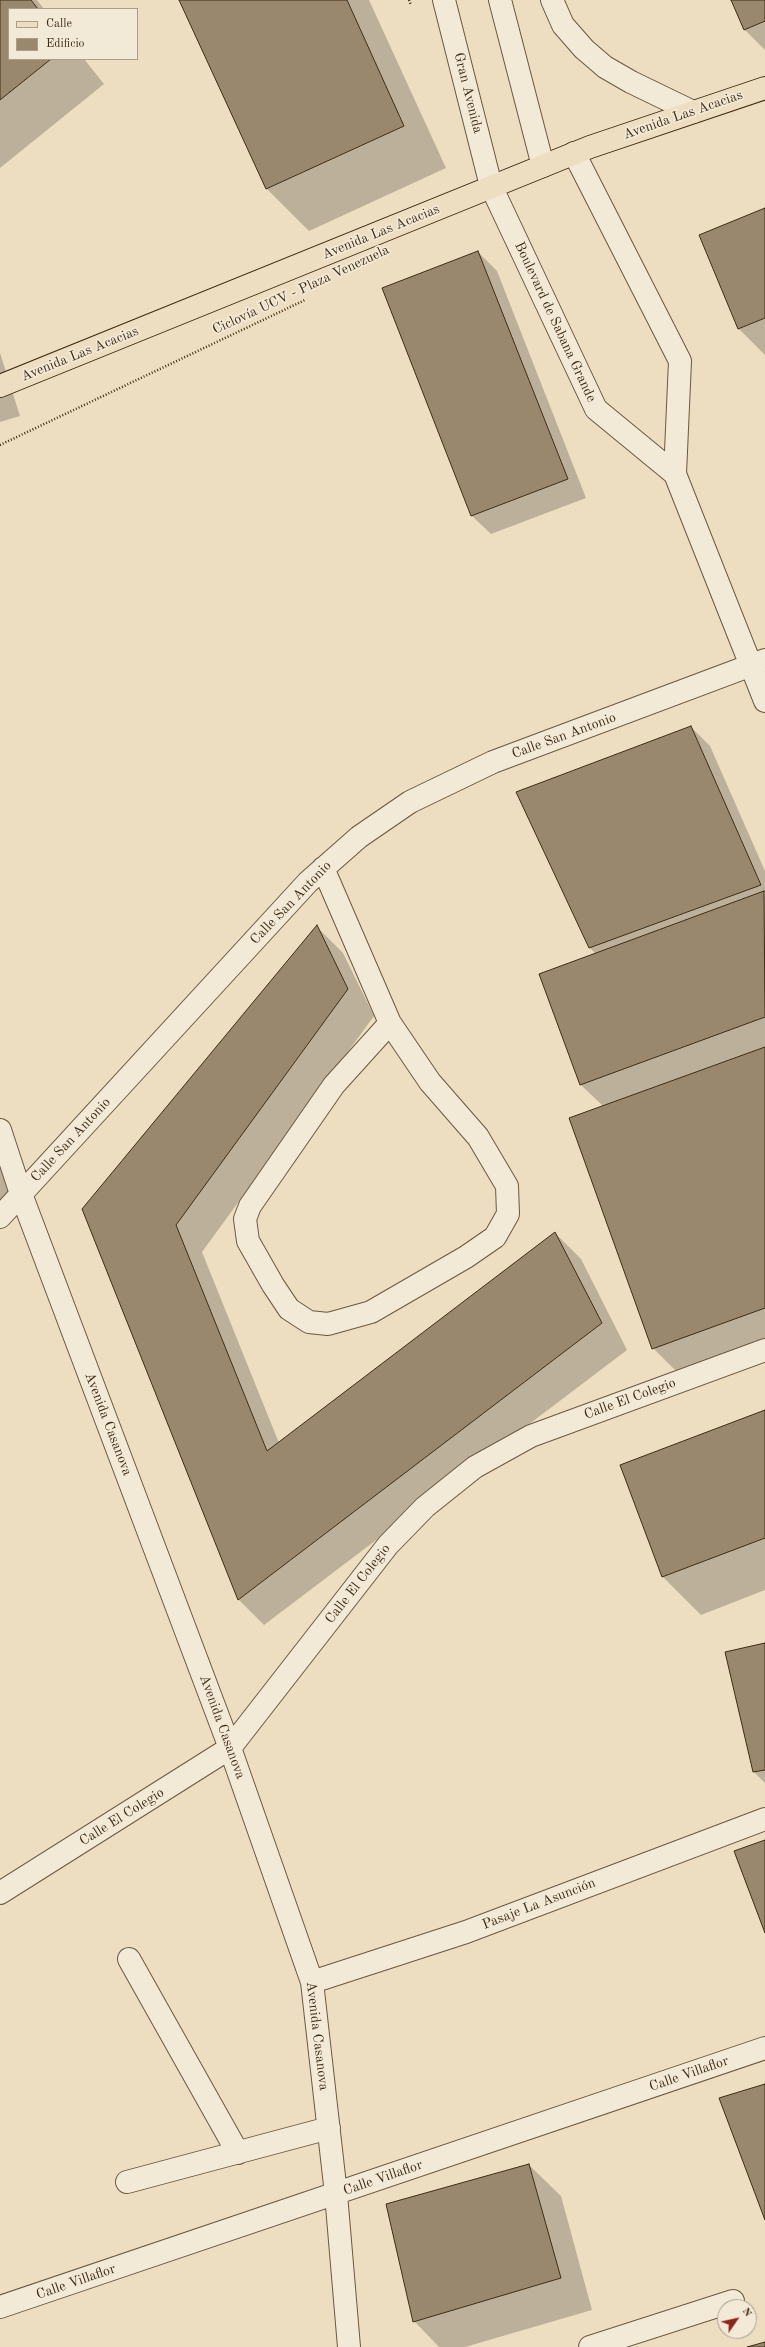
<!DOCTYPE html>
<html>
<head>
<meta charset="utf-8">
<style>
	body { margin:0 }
	#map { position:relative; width:765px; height:2347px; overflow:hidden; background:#edddc1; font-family:"Old Standard TT",serif }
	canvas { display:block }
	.legend { position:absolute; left:8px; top:8px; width:130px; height:52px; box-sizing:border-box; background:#f3e9d7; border:1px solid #ab9d89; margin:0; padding:5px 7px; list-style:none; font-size:12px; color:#3f2c15 }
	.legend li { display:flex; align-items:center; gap:8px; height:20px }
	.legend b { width:20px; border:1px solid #ab9d89 }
	.north { position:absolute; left:717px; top:2299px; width:40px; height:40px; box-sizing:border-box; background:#f3e9d7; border:1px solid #ab9d89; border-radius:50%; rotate:56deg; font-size:11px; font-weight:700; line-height:16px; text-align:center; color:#3f2c15 }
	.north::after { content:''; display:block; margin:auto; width:14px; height:18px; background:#8f2418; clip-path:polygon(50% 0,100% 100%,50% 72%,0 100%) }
</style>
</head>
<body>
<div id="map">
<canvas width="765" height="2347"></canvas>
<ul class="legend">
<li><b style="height:5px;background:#edddc1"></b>Calle</li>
<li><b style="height:11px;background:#99886e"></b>Edificio</li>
</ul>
<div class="north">N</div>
</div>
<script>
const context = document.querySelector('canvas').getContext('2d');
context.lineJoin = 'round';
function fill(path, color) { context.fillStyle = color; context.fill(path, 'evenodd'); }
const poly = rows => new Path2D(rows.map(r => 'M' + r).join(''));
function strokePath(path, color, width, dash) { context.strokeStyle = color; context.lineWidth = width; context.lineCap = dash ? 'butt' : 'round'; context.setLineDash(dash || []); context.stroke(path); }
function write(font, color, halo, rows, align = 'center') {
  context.font = font + ' "Old Standard TT",serif'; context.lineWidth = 3.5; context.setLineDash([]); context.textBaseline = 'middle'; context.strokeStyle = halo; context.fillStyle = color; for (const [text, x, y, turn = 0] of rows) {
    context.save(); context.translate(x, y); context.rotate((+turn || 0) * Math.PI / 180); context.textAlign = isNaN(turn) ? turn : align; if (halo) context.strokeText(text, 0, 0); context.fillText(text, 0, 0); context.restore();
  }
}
const shadow = poly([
	[0,0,37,0,44,9,9,9,9,59,84,59,104,84,0,168],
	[180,0,369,0,446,168,309,231,267,189],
	[733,0,765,0,765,50,744,29],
	[765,210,765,355,738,328],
	[478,252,497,271,586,498,491,534,472,516],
	[0,353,20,416,0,422],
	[691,727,710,746,765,871,765,1359,691,1386,653,1348,603,1106,581,1085,540,975,596,954,590,948],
	[317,927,343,953,374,1016,202,1252,279,1443,555,1233,581,1259,627,1350,264,1625,238,1599,83,1209],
	[0,1145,17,1195,0,1217],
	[765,1411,765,1590,701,1615,663,1577],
	[765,1644,765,1783,754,1772,726,1653],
	[529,2165,561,2196,592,2310,465,2347,439,2347,414,2321]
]);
const building = poly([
	[0,0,31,0,38,9,9,9,9,59,51,59,0,100,0,0],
	[179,0,347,0,404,126,266,189,179,0],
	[731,0,765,0,765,21,744,30,731,0],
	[765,208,765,318,738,329,699,235,765,208],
	[478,251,568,479,471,516,382,288,478,251],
	[691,726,761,885,589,948,516,792,691,726],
	[764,891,765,1017,580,1085,539,974,764,891],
	[317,925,348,989,176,1225,267,1451,555,1232,602,1323,238,1600,82,1209,317,925],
	[765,1047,765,1308,652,1349,569,1118,765,1047],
	[765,1410,765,1538,662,1577,620,1465,765,1410],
	[765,1643,765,1770,753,1772,725,1652,765,1643],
	[765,1840,765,1933,734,1851,765,1840],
	[765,2084,765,2220,719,2098,765,2084],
	[529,2164,561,2278,413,2322,386,2204,529,2164],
	[765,2342,765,2347,747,2347,765,2342]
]);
const path = poly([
	[409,0,411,5],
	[0,445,305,300]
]);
const minor = poly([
	[444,0,491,186,596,409,675,474],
	[500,0,543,166],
	[552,0,563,25,584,49,605,67,631,82,693,112],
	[574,153,680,361,675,474,765,701],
	[323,868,390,1023,430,1082,478,1137,507,1186,508,1214,495,1237,466,1257,371,1312,328,1324,309,1322,289,1309,273,1285,248,1241,245,1219,250,1206,334,1085,390,1023],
	[0,1130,21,1194,230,1748,312,1982,336,2194,349,2347],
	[0,1217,308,882,359,837,410,802,493,762,765,660],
	[0,1893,230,1748,388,1545,425,1507,475,1467,531,1436,765,1350],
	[129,1959,238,2153],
	[312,1982,466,1932,765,1819],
	[127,2182,329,2128],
	[0,2307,765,2048],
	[590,2347,733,2301]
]);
const major = poly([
	[0,386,590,147,765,88]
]);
const streetNames = [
	["Gran Avenida",468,93,76],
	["Avenida Las Acacias",683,115,-19],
	["Avenida Las Acacias",381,232,-22],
	["Ciclovía UCV - Plaza Venezuela",301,290,-25],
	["Boulevard de Sabana Grande",555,322,65],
	["Avenida Las Acacias",80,354,-22],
	["Calle San Antonio",564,736,-20],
	["Calle San Antonio",291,903,-46],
	["Calle San Antonio",71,1140,-47],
	["Calle El Colegio",630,1399,-20],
	["Avenida Casanova",108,1424,69],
	["Calle El Colegio",358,1584,-52],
	["Avenida Casanova",222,1727,70],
	["Calle El Colegio",122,1817,-32],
	["Pasaje La Asunción",539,1904,-21],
	["Avenida Casanova",317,2036,83],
	["Calle Villaflor",689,2074,-19],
	["Calle Villaflor",383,2178,-19],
	["Calle Villaflor",76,2282,-19]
];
fill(shadow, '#0003');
fill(building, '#99886e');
strokePath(building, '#3f2c15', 1);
strokePath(minor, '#6a5840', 24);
strokePath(major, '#3f2c15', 24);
strokePath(path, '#3f2c15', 2.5, [1, 2]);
strokePath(minor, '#f3e9d7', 22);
strokePath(major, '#edddc1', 22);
write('14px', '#3f2c15', '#f3e9d7', streetNames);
</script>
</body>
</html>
